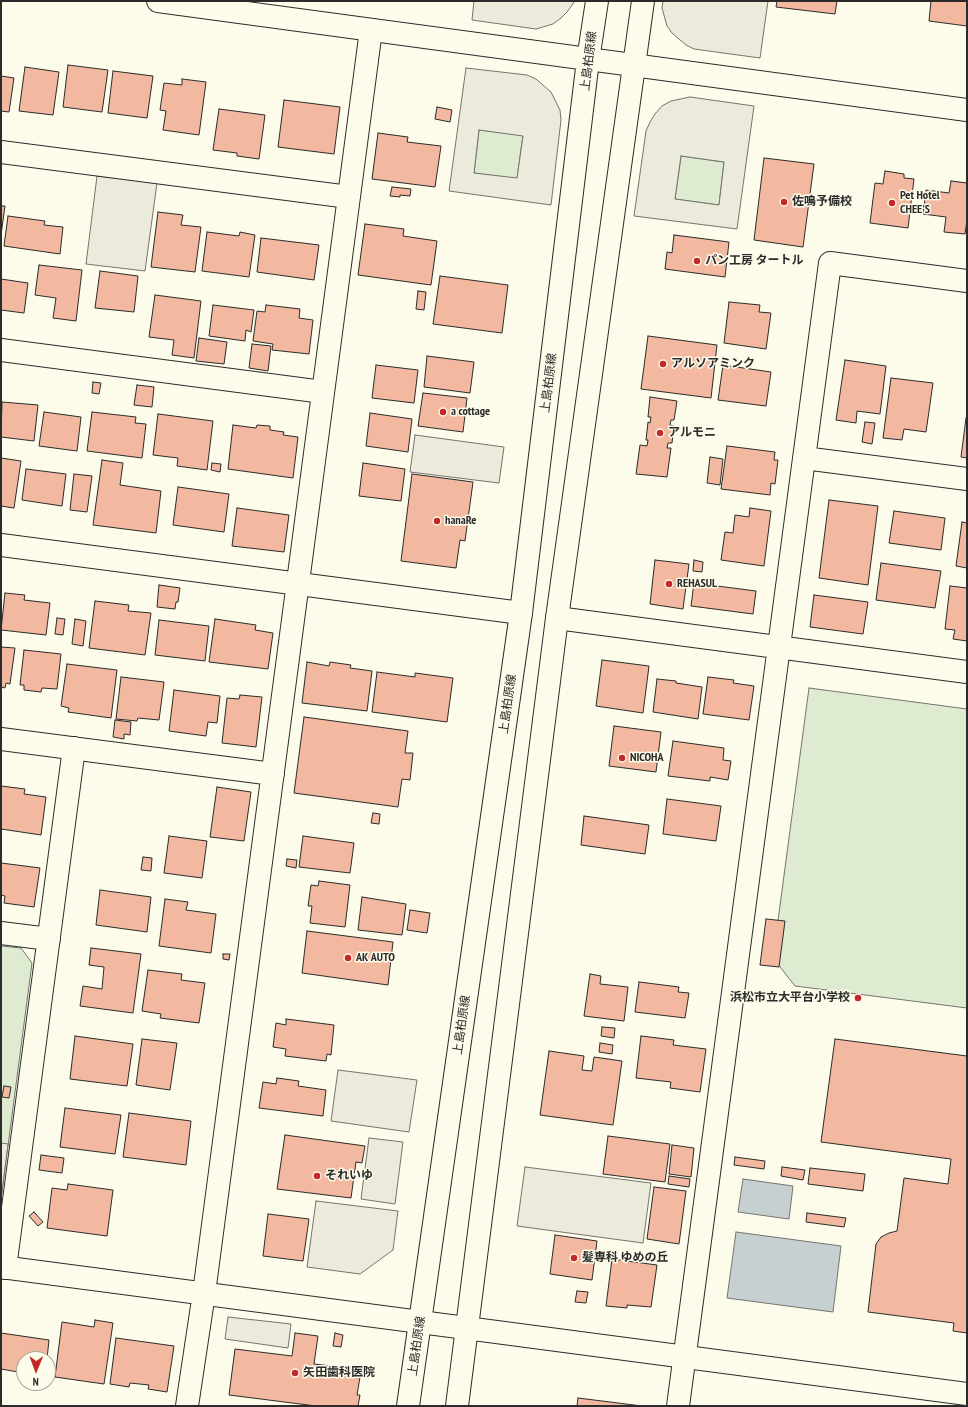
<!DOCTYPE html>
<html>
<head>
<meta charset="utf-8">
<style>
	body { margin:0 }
	#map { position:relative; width:968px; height:1407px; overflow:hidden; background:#fdfbea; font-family:"PT Sans Narrow",sans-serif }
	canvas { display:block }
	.frame { position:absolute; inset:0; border:2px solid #2b2b2b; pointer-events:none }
	.north { position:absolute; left:16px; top:1351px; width:40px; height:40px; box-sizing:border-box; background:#fdfbea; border:1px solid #a9a89e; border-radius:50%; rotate:181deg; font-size:11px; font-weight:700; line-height:16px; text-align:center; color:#2b2b2b }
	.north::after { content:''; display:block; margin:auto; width:14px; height:18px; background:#c62828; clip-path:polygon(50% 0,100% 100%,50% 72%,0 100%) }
</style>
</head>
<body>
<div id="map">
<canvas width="968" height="1407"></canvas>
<div class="frame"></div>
<div class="north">N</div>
</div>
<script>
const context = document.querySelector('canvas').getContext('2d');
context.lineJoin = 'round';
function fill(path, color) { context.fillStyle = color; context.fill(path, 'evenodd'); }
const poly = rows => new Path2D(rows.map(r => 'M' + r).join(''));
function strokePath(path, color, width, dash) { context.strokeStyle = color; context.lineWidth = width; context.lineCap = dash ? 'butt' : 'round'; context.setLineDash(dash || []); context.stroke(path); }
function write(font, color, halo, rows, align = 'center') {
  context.font = font + ' "PT Sans Narrow","Noto Sans JP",sans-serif'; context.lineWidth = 3; context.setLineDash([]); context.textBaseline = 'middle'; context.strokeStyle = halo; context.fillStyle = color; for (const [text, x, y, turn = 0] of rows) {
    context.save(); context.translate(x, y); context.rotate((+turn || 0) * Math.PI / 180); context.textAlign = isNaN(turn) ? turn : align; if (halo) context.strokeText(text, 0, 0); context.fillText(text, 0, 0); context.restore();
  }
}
const green = poly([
	[479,130,523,135,517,179,474,173,479,130],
	[681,156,724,162,719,205,675,199,681,156],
	[809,688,967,709,967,1008,795,986,773,958,809,688],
	[1,946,21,948,32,963,1,1199,1,946]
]);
const parking = poly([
	[474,1,575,1,567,12,561,18,553,24,536,29,472,20,474,1],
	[663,1,768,1,760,58,694,49,686,45,672,33,667,26,662,8,663,1],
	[466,68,527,75,536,79,551,92,560,110,561,120,551,205,449,191,466,68],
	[479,130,523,136,517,178,474,173,479,130],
	[690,97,754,106,737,229,634,216,646,131,650,122,655,114,662,106,671,101,690,97],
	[681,156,724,162,719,205,675,199,681,156],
	[97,176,157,183,145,271,86,264,97,176],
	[415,435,504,447,499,483,410,472,415,435],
	[338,1070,417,1080,409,1132,331,1121,338,1070],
	[369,1138,403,1142,395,1204,361,1199,369,1138],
	[1,1143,8,1144,1,1199,1,1143],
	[525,1167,651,1183,643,1243,517,1226,525,1167],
	[316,1201,398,1211,393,1250,360,1274,307,1267,316,1201],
	[228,1317,291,1324,288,1348,225,1339,228,1317]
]);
const water = poly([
	[743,1179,793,1186,789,1219,738,1212,743,1179],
	[736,1232,841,1246,833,1312,727,1298,736,1232]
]);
const building = poly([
	[777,1,837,1,835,14,776,7,777,1],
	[931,1,967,1,967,26,929,21,931,1],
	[68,65,108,70,102,112,63,107,68,65],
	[25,67,59,72,53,115,19,111,25,67],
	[113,71,153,76,147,118,108,113,113,71],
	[1,76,14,78,9,112,1,111,1,76],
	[182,79,206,82,199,135,163,130,166,111,160,110,164,83,182,85,182,79],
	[284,100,340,107,334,154,278,147,284,100],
	[437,107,452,110,450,122,435,119,437,107],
	[219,109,265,115,259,159,237,156,237,153,213,150,219,109],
	[378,133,408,137,407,142,441,146,435,187,372,179,378,133],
	[764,158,814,164,803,247,754,240,764,158],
	[885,171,904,174,904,178,914,179,908,228,870,223,875,183,883,184,885,171],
	[951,181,967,183,967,220,965,234,944,232,946,217,923,214,926,190,949,193,951,181],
	[392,187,411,189,410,196,400,195,400,197,390,196,392,187],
	[1,206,5,206,1,235,1,206],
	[158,212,183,215,181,225,201,227,195,272,151,267,158,212],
	[8,216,45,221,44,225,63,227,60,254,4,246,8,216],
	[365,224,404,229,403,236,437,241,431,285,358,275,365,224],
	[207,232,239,236,240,232,255,235,249,277,202,271,207,232],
	[674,235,729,242,725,277,665,269,667,252,672,253,674,235],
	[261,238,319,245,314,280,257,272,261,238],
	[39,265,82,270,76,321,53,318,56,298,35,295,39,265],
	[100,271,138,276,134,312,95,308,100,271],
	[440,276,508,285,502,333,433,324,440,276],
	[1,279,28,283,24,313,1,310,1,279],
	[418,291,426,292,424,310,416,309,418,291],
	[155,295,201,301,194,358,172,355,174,340,149,337,155,295],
	[729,302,760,305,759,312,771,313,766,349,724,343,729,302],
	[213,305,254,310,251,332,246,330,245,341,209,336,213,305],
	[266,305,300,309,299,318,313,320,309,354,272,350,273,344,253,341,257,311,265,312,266,305],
	[648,336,717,345,711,398,641,389,648,336],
	[199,338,227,342,224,364,196,361,199,338],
	[252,344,271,346,268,371,249,368,252,344],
	[427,356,474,362,470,393,424,387,427,356],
	[845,360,886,366,880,414,857,411,856,423,836,420,845,360],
	[376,365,418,370,414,403,372,398,376,365],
	[723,365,771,372,766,406,718,400,723,365],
	[891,378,933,383,926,432,904,429,902,440,883,438,891,378],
	[93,382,101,383,99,394,92,393,93,382],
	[137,385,154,387,152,407,134,405,137,385],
	[423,393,467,398,463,432,418,426,423,393],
	[650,397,677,401,674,420,671,420,670,425,674,426,672,443,668,443,667,448,671,448,667,477,636,474,640,445,647,446,648,440,646,440,648,422,650,423,651,417,648,417,650,397],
	[2,402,38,405,34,441,1,437,2,402],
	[44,412,81,417,77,451,39,446,44,412],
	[92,412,136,417,135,423,146,424,142,458,87,451,92,412],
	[370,413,412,419,408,452,366,446,370,413],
	[158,414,213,421,207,470,177,466,178,458,153,455,158,414],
	[966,418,967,418,967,458,961,457,966,418],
	[865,422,875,423,872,444,862,442,865,422],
	[233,425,256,428,257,425,270,426,270,430,284,432,283,435,298,437,293,478,228,469,233,425],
	[727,446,775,452,774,460,778,460,775,484,771,483,770,495,721,489,727,446],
	[710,457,723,459,720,485,707,483,710,457],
	[1,458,21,461,14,508,1,506,1,458],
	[102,460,123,463,120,485,161,491,156,533,93,525,102,460],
	[212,463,221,464,220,472,211,470,212,463],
	[363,463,405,469,401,501,359,496,363,463],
	[26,469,66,474,62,506,22,500,26,469],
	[74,474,92,476,87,512,70,510,74,474],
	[412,474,473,482,465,541,460,540,456,568,401,561,412,474],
	[178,487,229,494,224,532,173,525,178,487],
	[829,500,878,506,868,585,819,578,829,500],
	[237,508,289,515,284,552,232,546,237,508],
	[750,508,771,511,764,566,721,560,725,532,733,533,735,515,749,517,750,508],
	[894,511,945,518,941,550,889,543,894,511],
	[962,522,967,523,967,568,956,566,962,522],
	[655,560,689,564,683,609,650,604,655,560],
	[694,560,703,562,702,572,693,571,694,560],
	[881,563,941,571,935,608,876,600,881,563],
	[694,583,756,591,753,614,691,606,694,583],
	[159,585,180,588,178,602,176,602,175,609,157,607,159,585],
	[950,586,967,588,967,641,953,639,955,630,945,629,950,586],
	[5,593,25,595,24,600,50,603,46,635,1,630,5,593],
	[814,595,868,602,863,634,810,627,814,595],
	[95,601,129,605,128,611,151,613,145,655,89,648,95,601],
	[57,618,65,619,63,635,55,634,57,618],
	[75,619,86,621,83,646,72,644,75,619],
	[215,619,256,625,255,630,273,633,268,669,209,662,215,619],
	[159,620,209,626,205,661,155,655,159,620],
	[1,647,15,648,10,684,6,683,5,688,1,687,1,647],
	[24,650,61,654,57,689,42,688,41,692,24,690,24,685,20,685,24,650],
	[602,660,649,666,643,713,596,706,602,660],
	[307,662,329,666,330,662,351,665,350,668,372,671,367,711,302,703,307,662],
	[67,664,117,670,111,718,68,712,69,708,61,706,67,664],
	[377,672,415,677,415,673,453,678,447,722,372,712,377,672],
	[121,677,164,682,159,720,138,718,137,721,116,719,121,677],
	[708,677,734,680,733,683,754,686,749,720,703,714,708,677],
	[657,679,676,681,676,683,702,687,698,719,653,712,657,679],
	[174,690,220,696,217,723,208,722,206,736,169,731,174,690],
	[240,695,262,697,256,747,222,743,227,698,239,699,240,695],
	[304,717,408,731,405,753,413,753,410,780,402,779,398,807,294,793,304,717],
	[115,720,131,722,130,735,124,734,124,739,113,737,115,720],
	[614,726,661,732,656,772,609,766,614,726],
	[673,741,724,748,723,760,731,761,728,780,710,777,710,781,668,776,673,741],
	[1,786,25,789,24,794,46,797,41,835,1,829,1,786],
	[217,787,251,792,244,841,210,837,217,787],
	[667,799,721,806,716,841,663,834,667,799],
	[373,813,380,814,379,824,371,823,373,813],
	[584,816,649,825,645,854,581,845,584,816],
	[169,836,207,841,202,878,164,873,169,836],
	[303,836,354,843,350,873,299,867,303,836],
	[143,857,152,858,151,871,141,870,143,857],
	[287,859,297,860,296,868,286,866,287,859],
	[1,863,40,868,34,907,4,903,5,896,1,895,1,863],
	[319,881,350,885,345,927,310,923,312,906,308,906,311,885,318,886,319,881],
	[100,890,151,897,147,932,96,925,100,890],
	[362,897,406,904,402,935,358,930,362,897],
	[165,899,188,902,186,910,216,914,211,953,159,946,165,899],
	[410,910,430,913,427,933,407,930,410,910],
	[766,919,785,921,779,967,760,965,766,919],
	[307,931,393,942,388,985,302,973,307,931],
	[91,948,141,954,133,1013,80,1006,83,986,102,989,104,967,89,965,91,948],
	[223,954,230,954,229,960,223,959,223,954],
	[148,970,182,974,181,980,205,983,199,1023,160,1018,161,1014,142,1011,148,970],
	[590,974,601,976,600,984,628,987,624,1021,584,1016,590,974],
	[639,982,679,987,678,992,689,993,685,1018,635,1012,639,982],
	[286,1019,334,1025,331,1055,327,1054,326,1061,285,1056,286,1049,273,1047,276,1023,286,1025,286,1019],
	[602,1027,615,1028,614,1038,601,1036,602,1027],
	[75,1036,133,1044,127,1086,70,1079,75,1036],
	[641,1036,674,1040,673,1045,706,1049,700,1092,670,1088,671,1082,636,1078,641,1036],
	[142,1039,177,1043,170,1090,136,1085,142,1039],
	[835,1039,967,1056,967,1333,953,1331,954,1323,868,1312,876,1244,881,1237,889,1233,897,1231,904,1178,948,1184,951,1159,821,1142,835,1039],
	[600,1043,613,1045,612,1054,599,1052,600,1043],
	[549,1051,584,1056,582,1070,592,1071,594,1057,622,1061,613,1125,540,1115,549,1051],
	[277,1078,299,1081,298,1086,326,1090,323,1116,259,1108,263,1082,276,1084,277,1078],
	[4,1086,11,1087,9,1098,2,1097,4,1086],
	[65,1108,121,1115,115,1154,60,1147,65,1108],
	[129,1113,191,1121,186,1165,123,1157,129,1113],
	[285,1135,365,1146,362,1163,356,1162,351,1198,277,1189,285,1135],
	[608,1136,670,1144,665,1182,603,1174,608,1136],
	[672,1145,694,1148,691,1177,669,1174,672,1145],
	[41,1155,64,1158,62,1173,39,1170,41,1155],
	[735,1157,765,1161,764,1169,734,1165,735,1157],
	[782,1167,805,1170,803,1180,781,1176,782,1167],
	[810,1168,865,1174,863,1191,808,1184,810,1168],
	[669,1176,690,1179,689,1187,668,1184,669,1176],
	[68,1184,113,1190,107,1236,47,1228,52,1188,67,1190,68,1184],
	[654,1187,686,1191,679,1244,647,1239,654,1187],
	[34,1212,43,1222,38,1226,29,1216,34,1212],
	[807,1213,846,1218,844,1227,806,1222,807,1213],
	[268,1214,309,1219,303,1261,263,1256,268,1214],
	[555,1235,597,1241,592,1280,550,1274,555,1235],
	[612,1259,657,1265,651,1307,627,1305,627,1308,606,1306,612,1259],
	[577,1291,588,1292,586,1303,575,1302,577,1291],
	[95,1320,113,1323,104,1384,55,1377,62,1322,94,1327,95,1320],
	[1,1333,49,1340,47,1359,24,1359,24,1373,1,1369,1,1333],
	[295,1333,318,1336,314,1364,358,1369,357,1376,360,1377,357,1395,360,1395,358,1406,316,1406,229,1395,235,1349,292,1356,295,1333],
	[335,1333,343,1335,341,1347,333,1346,335,1333],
	[116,1338,174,1346,167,1392,148,1389,149,1385,130,1383,129,1387,110,1384,116,1338],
	[578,1398,642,1406,577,1406,578,1398]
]);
const minor = poly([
	[1,152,349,197],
	[1,350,323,392],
	[804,458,967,479],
	[1,545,521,613],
	[557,618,967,672],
	[1,739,273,774],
	[1,933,49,939],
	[1,1267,466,1328],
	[5,1268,74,748],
	[187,1406,204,1293,371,30],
	[678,1406,830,263,967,281]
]);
const tertiary = poly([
	[158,1,967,110],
	[466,1328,967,1394],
	[408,1406,521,613,588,60,597,1],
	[457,1406,557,618,643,1]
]);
const markers = [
	[784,202,4,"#c62828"],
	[892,203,4,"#c62828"],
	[697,261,4,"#c62828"],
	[663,364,4,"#c62828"],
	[443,412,4,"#c62828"],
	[660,433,4,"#c62828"],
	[437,521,4,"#c62828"],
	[669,584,4,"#c62828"],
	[622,758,4,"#c62828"],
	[348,958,4,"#c62828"],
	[858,998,4,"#c62828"],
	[317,1176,4,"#c62828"],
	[574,1258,4,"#c62828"],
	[295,1373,4,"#c62828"]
];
const streetNames = [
	["上島柏原線",589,61,-83],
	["上島柏原線",549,383,-83],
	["上島柏原線",508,704,-82],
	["上島柏原線",462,1025,-82],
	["上島柏原線",417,1346,-82]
];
const poiNames = [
	["Pet Hotel",900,196],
	["CHEE'S",900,210],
	["佐鳴予備校",792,202],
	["パン工房 タートル",705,261],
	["アルソアミンク",671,364],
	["a cottage",451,412],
	["アルモニ",668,433],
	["hanaRe",445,521],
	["REHASUL",677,584],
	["NICOHA",630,758],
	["AK AUTO",356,958],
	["浜松市立大平台小学校",850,998,"right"],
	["それいゆ",325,1176],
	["髪専科 ゆめの丘",582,1258],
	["矢田歯科医院",303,1373]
];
fill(green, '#deebd1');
strokePath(green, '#74746e', 1);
fill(parking, '#eceadb');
strokePath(parking, '#74746e', 1);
fill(water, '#c7d0d0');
strokePath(water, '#74746e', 1);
fill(building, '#f2b8a0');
strokePath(building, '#2b2b2b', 1);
strokePath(minor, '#2b2b2b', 24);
strokePath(tertiary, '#2b2b2b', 24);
strokePath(minor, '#fdfbea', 22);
strokePath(tertiary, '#fdfbea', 22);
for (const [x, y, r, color] of markers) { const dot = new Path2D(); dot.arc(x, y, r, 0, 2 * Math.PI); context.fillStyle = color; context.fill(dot); strokePath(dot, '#fdfbea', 1.5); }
write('12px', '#2b2b2b', '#fdfbea', streetNames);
write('bold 12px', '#2b2b2b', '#fdfbea', poiNames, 'left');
</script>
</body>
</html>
